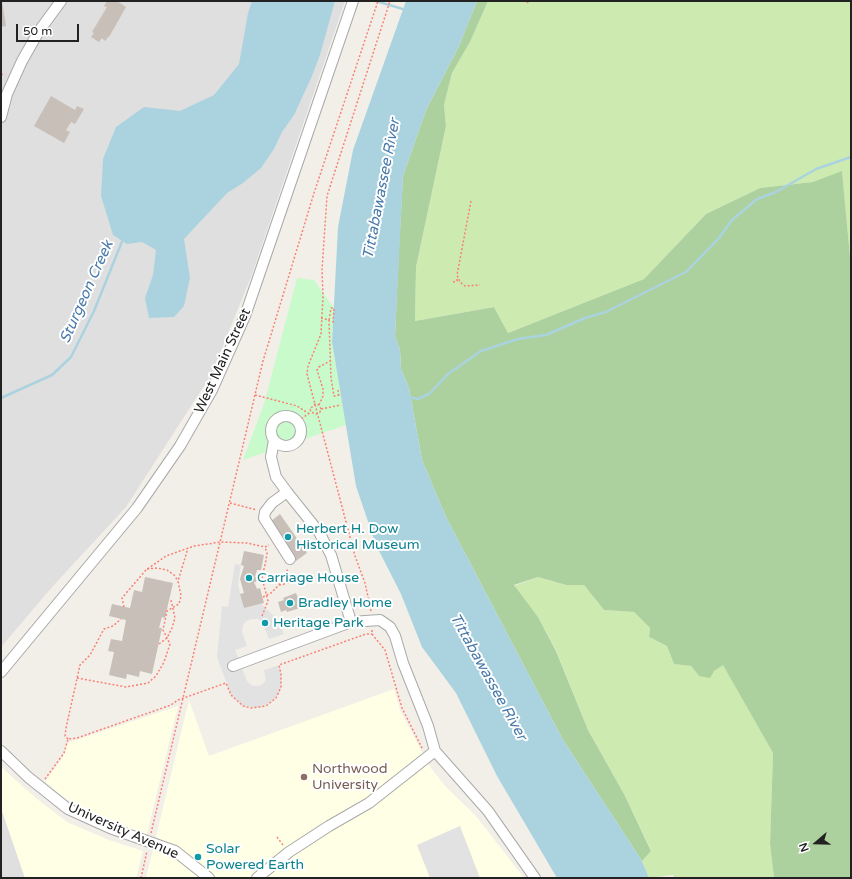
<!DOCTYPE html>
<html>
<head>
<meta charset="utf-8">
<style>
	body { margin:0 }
	#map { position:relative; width:852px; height:879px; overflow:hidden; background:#f2efe9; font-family:"Varela Round",sans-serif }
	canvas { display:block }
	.frame { position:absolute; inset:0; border:2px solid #222; pointer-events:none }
	.north { position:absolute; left:796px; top:823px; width:40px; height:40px; -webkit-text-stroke:3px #fff; paint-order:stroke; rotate:250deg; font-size:11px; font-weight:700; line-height:16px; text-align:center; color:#222 }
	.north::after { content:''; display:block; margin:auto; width:14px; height:18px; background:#222; clip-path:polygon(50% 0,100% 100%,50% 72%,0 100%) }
	.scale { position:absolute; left:16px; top:24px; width:63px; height:18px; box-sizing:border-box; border:2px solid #222; border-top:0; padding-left:5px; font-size:12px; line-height:14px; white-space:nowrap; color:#222; -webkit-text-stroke:3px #fff; paint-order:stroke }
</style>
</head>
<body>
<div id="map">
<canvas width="852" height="879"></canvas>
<div class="frame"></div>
<div class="north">N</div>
<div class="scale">50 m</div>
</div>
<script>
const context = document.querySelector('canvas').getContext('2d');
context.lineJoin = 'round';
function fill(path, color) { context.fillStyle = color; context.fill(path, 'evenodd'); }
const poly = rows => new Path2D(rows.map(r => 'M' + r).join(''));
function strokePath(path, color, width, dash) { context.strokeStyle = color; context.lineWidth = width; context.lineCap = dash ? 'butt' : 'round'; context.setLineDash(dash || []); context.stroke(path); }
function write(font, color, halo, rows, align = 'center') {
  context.font = font + ' "Varela Round",sans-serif'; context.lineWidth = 4; context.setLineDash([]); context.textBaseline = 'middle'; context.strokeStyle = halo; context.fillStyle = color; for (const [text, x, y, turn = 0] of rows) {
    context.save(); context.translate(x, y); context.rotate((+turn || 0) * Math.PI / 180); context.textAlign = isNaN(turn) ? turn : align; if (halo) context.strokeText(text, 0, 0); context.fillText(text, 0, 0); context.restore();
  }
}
const residential = poly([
	[1,1,345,1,251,277,211,375,126,507,53,586,1,647],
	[1,808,25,878,1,878]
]);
const education = poly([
	[394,689,400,710,430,767,447,788,476,816,524,878,146,878,189,700,209,756],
	[178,706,147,834,124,828,100,818,66,799,45,782,63,757,67,743],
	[1,767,37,799,67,822,109,840,143,851,136,878,25,878,1,808]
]);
const grass = poly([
	[488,1,851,1,851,267,842,172,813,182,760,188,706,214,644,279,508,333,494,307,415,321,416,267,446,126,444,105,452,73,470,42],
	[538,577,566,585,584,585,604,610,634,612,650,628,649,637,667,646,674,664,691,666,699,676,714,671,723,664,773,753,770,844,774,878,675,878,673,875,649,878,642,861,651,850,624,794,588,730,556,650,538,617,514,586]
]);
const forest = poly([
	[477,1,488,1,470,42,452,73,444,105,446,126,416,267,415,321,494,307,508,333,644,279,706,214,760,188,813,182,842,171,851,267,851,878,774,878,770,844,773,753,723,665,714,671,710,678,699,676,691,666,674,664,667,646,649,637,650,628,634,612,604,610,584,585,566,585,538,577,514,585,538,617,556,651,588,730,624,794,651,851,642,861,563,740,446,517,422,460,409,388,401,369,400,350,395,336,399,247,403,176,426,110,459,46]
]);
const park = poly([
	[297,278,314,280,334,308,332,342,346,425,243,460,264,404]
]);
const parking = poly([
	[235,564,241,565,238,585,244,608,261,604,278,620,284,634,269,639,262,622,258,619,252,619,246,621,243,625,242,632,247,646,235,650,247,681,251,685,257,686,262,685,266,680,264,670,279,665,281,674,281,687,279,693,273,701,259,708,243,706,231,695,217,657,222,606,228,607],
	[460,826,480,878,430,878,417,845]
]);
const water = poly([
	[252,1,335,1,320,55,312,76,294,115,282,132,274,149,261,168,243,183,227,193,184,239,190,278,184,306,174,317,149,318,145,298,153,275,156,250,142,242,127,244,113,235,101,196,103,159,116,127,144,107,180,111,214,95,239,64,248,13],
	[406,1,477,1,459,46,426,110,403,176,395,336,400,350,401,369,409,388,422,460,446,517,563,740,642,861,649,878,557,878,497,776,456,693,422,647,401,594,376,545,356,486,332,342,338,227,353,150]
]);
const stream = poly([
	[376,1,406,10],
	[409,397,418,399,429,394,448,374,481,351,518,339,546,335,585,318,606,312,686,272,719,238,732,220,757,199,776,192,816,169,851,157],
	[1,398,52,375,71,357,94,311,123,239]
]);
const building = poly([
	[1,1,2,1,6,26,1,27],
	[107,1,117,1,126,7,109,37,108,37,105,41,102,38,99,42,91,37,94,33,92,32,107,7,104,6],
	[51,96,75,110,77,106,84,109,75,124,71,122,66,130,70,132,64,143,34,126],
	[280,514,307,553,296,561,270,522],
	[244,551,264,555,261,570,257,570,255,577,257,577,256,582,254,582,257,589,260,588,264,603,244,608,240,594,244,593,240,579,244,566,241,565],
	[145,577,173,583,165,618,162,617,159,628,162,628,152,674,140,671,139,677,127,674,126,679,109,675,114,652,108,651,111,639,122,641,126,620,109,616,112,604,130,608,134,590,142,592],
	[296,593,298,598,300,597,302,604,300,605,300,608,287,612,286,610,281,612,278,602,284,600,283,598]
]);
const path = poly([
	[527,3,529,1],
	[1,74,5,75],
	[471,201,457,275,460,282,465,286,480,285],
	[453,282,457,281,457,277],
	[321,318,329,320,331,378,334,396,339,395],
	[329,320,331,308,334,308,333,323],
	[338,390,339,397],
	[255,395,297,406,308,413],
	[319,405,323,396,323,389,317,370,319,367,330,361],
	[321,409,319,405,315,404,310,409,311,412,316,414,320,412,321,409,341,405],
	[298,421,311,412],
	[230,503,257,510],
	[147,569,157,568,167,570,174,575,178,581],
	[279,585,303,580],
	[263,597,271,593,279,585,288,569],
	[124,607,122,598,146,570,166,556,194,546,221,542,247,543,265,547,269,545],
	[371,611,365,583,355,556,307,374,308,366,321,334,323,296,322,270,327,196,390,1],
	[262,616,268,601,262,578,266,560,267,553,265,547],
	[372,630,372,634,385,650,402,708,423,750],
	[159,644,167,638,172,628,175,618,171,600],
	[77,678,126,687,148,683,156,676,164,662,170,644,163,630,167,611,179,604,181,596,178,581,188,548],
	[68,739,65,736,66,728,80,665,90,655,104,629,113,626,121,619],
	[45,779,64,753,68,739,77,738,171,705,178,700,226,683,231,695,243,706,251,708,266,706,276,698,281,687,281,674,279,665,366,634,372,634],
	[151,833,263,361,314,193,378,1],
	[277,837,283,845],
	[141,878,147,851]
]);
const minor = poly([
	[1,117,7,94,22,61,39,31,61,1],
	'271 431a15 15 0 1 1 30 0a15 15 0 1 1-30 0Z',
	[274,440,271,457,276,477,287,492,319,532,331,555,351,622],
	[287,492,272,503,265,512,264,518,290,559],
	[233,666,351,622,380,620,390,627,395,636,403,663,428,726,435,751,488,811,535,878],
	[1,672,137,508,180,446,212,390,245,316,353,1],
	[1,751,28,777,68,809,110,828,175,851,209,878],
	[257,878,289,852,329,826,369,803,435,751]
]);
const markers = [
	[288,537,4,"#0f9aa8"],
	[249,578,4,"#0f9aa8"],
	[290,603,4,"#0f9aa8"],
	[265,623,4,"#0f9aa8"],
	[304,777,4,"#8d6e63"],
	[198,857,4,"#0f9aa8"]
];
const streetNames = [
	["West Main Street",223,361,-65],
	["University Avenue",123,831,24]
];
const cultureNames = [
	["Herbert H. Dow",296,529],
	["Historical Museum",296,545],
	["Carriage House",257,578],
	["Bradley Home",298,603],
	["Heritage Park",273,623],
	["Solar",206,849],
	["Powered Earth",206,865]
];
const educationNames = [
	["Northwood",312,769],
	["University",312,785]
];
const waterNames = [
	["Tittabawassee River",382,189,-79],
	["Sturgeon Creek",87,292,-66],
	["Tittabawassee River",488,677,61]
];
fill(residential, '#e0dfdf');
fill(education, '#ffffe5');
fill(grass, '#cdebb0');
fill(forest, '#add19e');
fill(park, '#c8facc');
fill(parking, '#e2e2e2');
fill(water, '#aad3df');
strokePath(stream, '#aad3df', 2.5);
fill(building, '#c7bfb8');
strokePath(minor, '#a9a9a9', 12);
strokePath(path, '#fa8072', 1.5, [2, 2]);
strokePath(minor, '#fff', 10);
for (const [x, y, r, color] of markers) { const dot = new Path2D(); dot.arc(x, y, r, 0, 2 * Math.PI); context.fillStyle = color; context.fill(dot); strokePath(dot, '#fff', 1.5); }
write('14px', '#222', '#fff', streetNames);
write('14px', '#0d838f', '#fff', cultureNames, 'left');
write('14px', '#785e54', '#fff', educationNames, 'left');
write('italic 15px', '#4a7aab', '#fff', waterNames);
</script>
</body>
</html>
